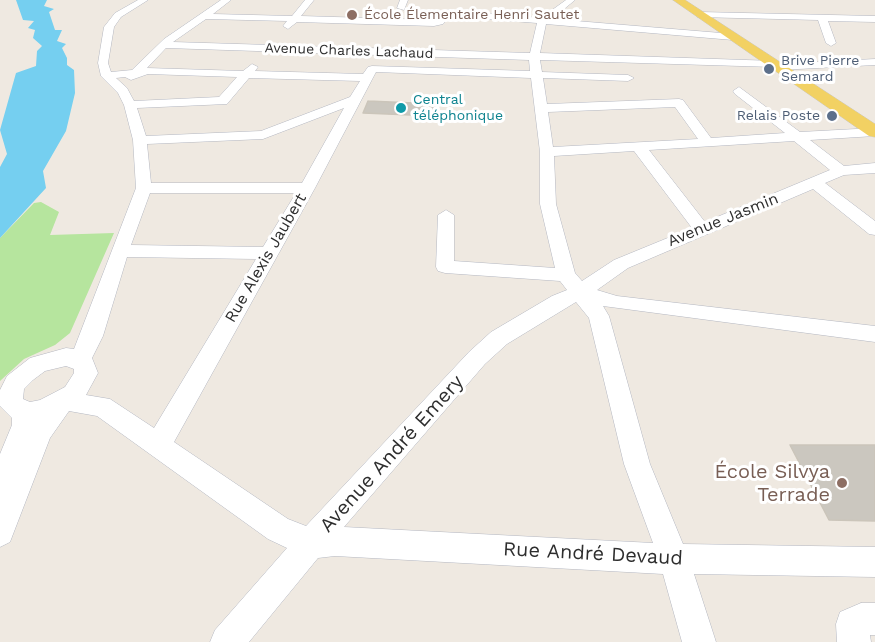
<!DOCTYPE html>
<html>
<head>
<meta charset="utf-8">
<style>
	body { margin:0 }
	canvas { display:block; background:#efe9e1 }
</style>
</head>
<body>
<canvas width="875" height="642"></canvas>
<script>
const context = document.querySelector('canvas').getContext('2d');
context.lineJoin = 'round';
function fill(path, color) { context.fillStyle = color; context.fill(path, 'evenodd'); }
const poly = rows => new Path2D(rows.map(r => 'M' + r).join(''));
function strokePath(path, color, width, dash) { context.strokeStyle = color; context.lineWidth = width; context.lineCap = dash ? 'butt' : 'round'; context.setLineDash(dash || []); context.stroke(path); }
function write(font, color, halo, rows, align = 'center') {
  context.font = font + ' "Work Sans",sans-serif'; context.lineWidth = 6; context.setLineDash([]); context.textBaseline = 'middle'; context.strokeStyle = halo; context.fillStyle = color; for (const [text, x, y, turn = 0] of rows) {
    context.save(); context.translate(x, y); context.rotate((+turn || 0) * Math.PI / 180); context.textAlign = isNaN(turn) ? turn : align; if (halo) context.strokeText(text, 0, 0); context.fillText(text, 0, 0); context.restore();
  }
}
const green = poly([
	[41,202,59,212,50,235,114,233,70,333,55,345,24,359,0,381,0,238,34,203]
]);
const water = poly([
	[16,0,47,0,44,6,54,9,49,12,55,30,62,30,57,41,66,44,62,48,67,58,67,65,74,70,75,93,66,131,43,171,46,188,0,238,0,167,7,154,0,130,16,73,36,66,37,51,42,46,33,38,35,30,28,28,34,21,23,20]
]);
const building = poly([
	[368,101,437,104,435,116,363,113,368,101],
	[790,445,875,445,875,521,829,520,790,445]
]);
const minor = poly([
	[138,0,148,0,121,17,114,27,108,63,111,72,132,70,164,39,221,0,231,0,213,14,292,16,305,0,314,0,301,16,434,20,448,10,541,18,566,0,575,0,552,19,733,34,738,37,733,40,546,24,540,53,775,61,780,64,875,59,875,65,779,70,774,67,540,60,542,72,628,75,634,78,628,81,543,78,547,104,679,99,683,100,711,138,785,133,735,94,733,91,739,87,800,132,875,128,875,136,810,140,844,166,875,163,875,173,844,175,825,183,875,221,875,235,869,234,813,189,628,268,597,290,617,296,875,326,875,342,603,306,609,316,650,464,683,544,875,547,875,577,694,574,716,642,682,642,663,574,335,556,318,558,249,642,210,642,215,630,287,548,268,539,97,416,69,411,50,438,10,542,0,547,0,454,12,425,12,418,0,406,0,390,7,376,30,358,66,348,74,349,136,188,133,140,124,105,118,93,101,76,98,63,104,27,115,13,138,0],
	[450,16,537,23,530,53,173,42,206,19,287,21,283,26,288,29,297,22,434,26,443,24,450,16],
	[166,48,529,60,530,71,372,66,368,67,363,74,255,71,258,67,252,64,243,71,147,68,166,48],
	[376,72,531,78,540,152,540,204,555,268,454,261,454,215,446,210,438,215,436,267,438,271,445,273,560,281,567,290,552,296,491,332,469,352,306,526,288,519,174,442,315,188,376,72],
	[148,74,237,77,219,97,134,101,127,88,116,78,125,77,131,80,148,74],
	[249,78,360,81,350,97,261,131,146,136,137,108,227,104,249,78],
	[675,107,698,139,553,147,548,112,675,107],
	[344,108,302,183,151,183,147,144,263,139,344,108],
	[794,141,830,170,705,222,649,150,794,141],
	[634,151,692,228,614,260,582,281,575,273,556,204,554,156,634,151],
	[150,193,296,193,263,247,131,245,150,193],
	[127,257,256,259,154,428,110,399,86,395,98,373,92,358,103,336,127,257],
	[576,302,589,318,624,464,653,543,344,527,485,364,507,344,576,302],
	[66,366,74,369,74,373,65,387,40,400,30,402,23,399,24,389,33,380,45,371,66,366],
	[400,0,408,0,404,10,397,8,400,0],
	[700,12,875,16,875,22,828,21,836,43,831,46,826,43,818,20,697,17,697,13,700,12],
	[861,603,875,603,875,635,870,635,871,642,837,642,836,624,840,612,861,603]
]);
const major = poly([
	[673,0,685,0,875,124,875,137,869,136,673,0]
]);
const markers = [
	[352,15,6,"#8d6e63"],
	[769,69,6,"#5c6f8a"],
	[401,108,6,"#0f9aa8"],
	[832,116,6,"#5c6f8a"],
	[842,483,6,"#8d6e63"]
];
const farEducationnames = [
	["École Élementaire Henri Sautet",364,15]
];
const farStreetnames = [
	["Avenue Charles Lachaud",349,51,2]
];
const farServicenames = [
	["Brive Pierre",781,61],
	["Semard",781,77],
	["Relais Poste",820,116,"right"]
];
const farCulturenames = [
	["Central",413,100],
	["téléphonique",413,116]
];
const streetNames = [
	["Avenue Jasmin",723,220,-22],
	["Rue Alexis Jaubert",266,258,-60]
];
const nearStreetnames = [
	["Avenue André Emery",392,454,-48],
	["Rue André Devaud",593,554,3]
];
const nearEducationnames = [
	["École Silvya",830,472],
	["Terrade",830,495]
];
fill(green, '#b6e59e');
fill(water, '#75cff0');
fill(building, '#cbc7bf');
strokePath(building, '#cbc5ba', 1.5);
strokePath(minor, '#b4b7c1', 1);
strokePath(major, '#c9c9c9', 1);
fill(minor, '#fff');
fill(major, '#f2d163');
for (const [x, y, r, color] of markers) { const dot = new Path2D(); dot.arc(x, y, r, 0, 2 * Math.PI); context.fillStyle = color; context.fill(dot); strokePath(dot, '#fff', 2); }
write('14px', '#785e54', '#fff', farEducationnames, 'left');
write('14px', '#2e2e2e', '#fff', farStreetnames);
write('14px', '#4e5e75', '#fff', farServicenames, 'left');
write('14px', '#0d838f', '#fff', farCulturenames, 'left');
write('16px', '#2e2e2e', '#fff', streetNames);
write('20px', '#2e2e2e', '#fff', nearStreetnames);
write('20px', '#785e54', '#fff', nearEducationnames, 'right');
</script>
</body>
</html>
